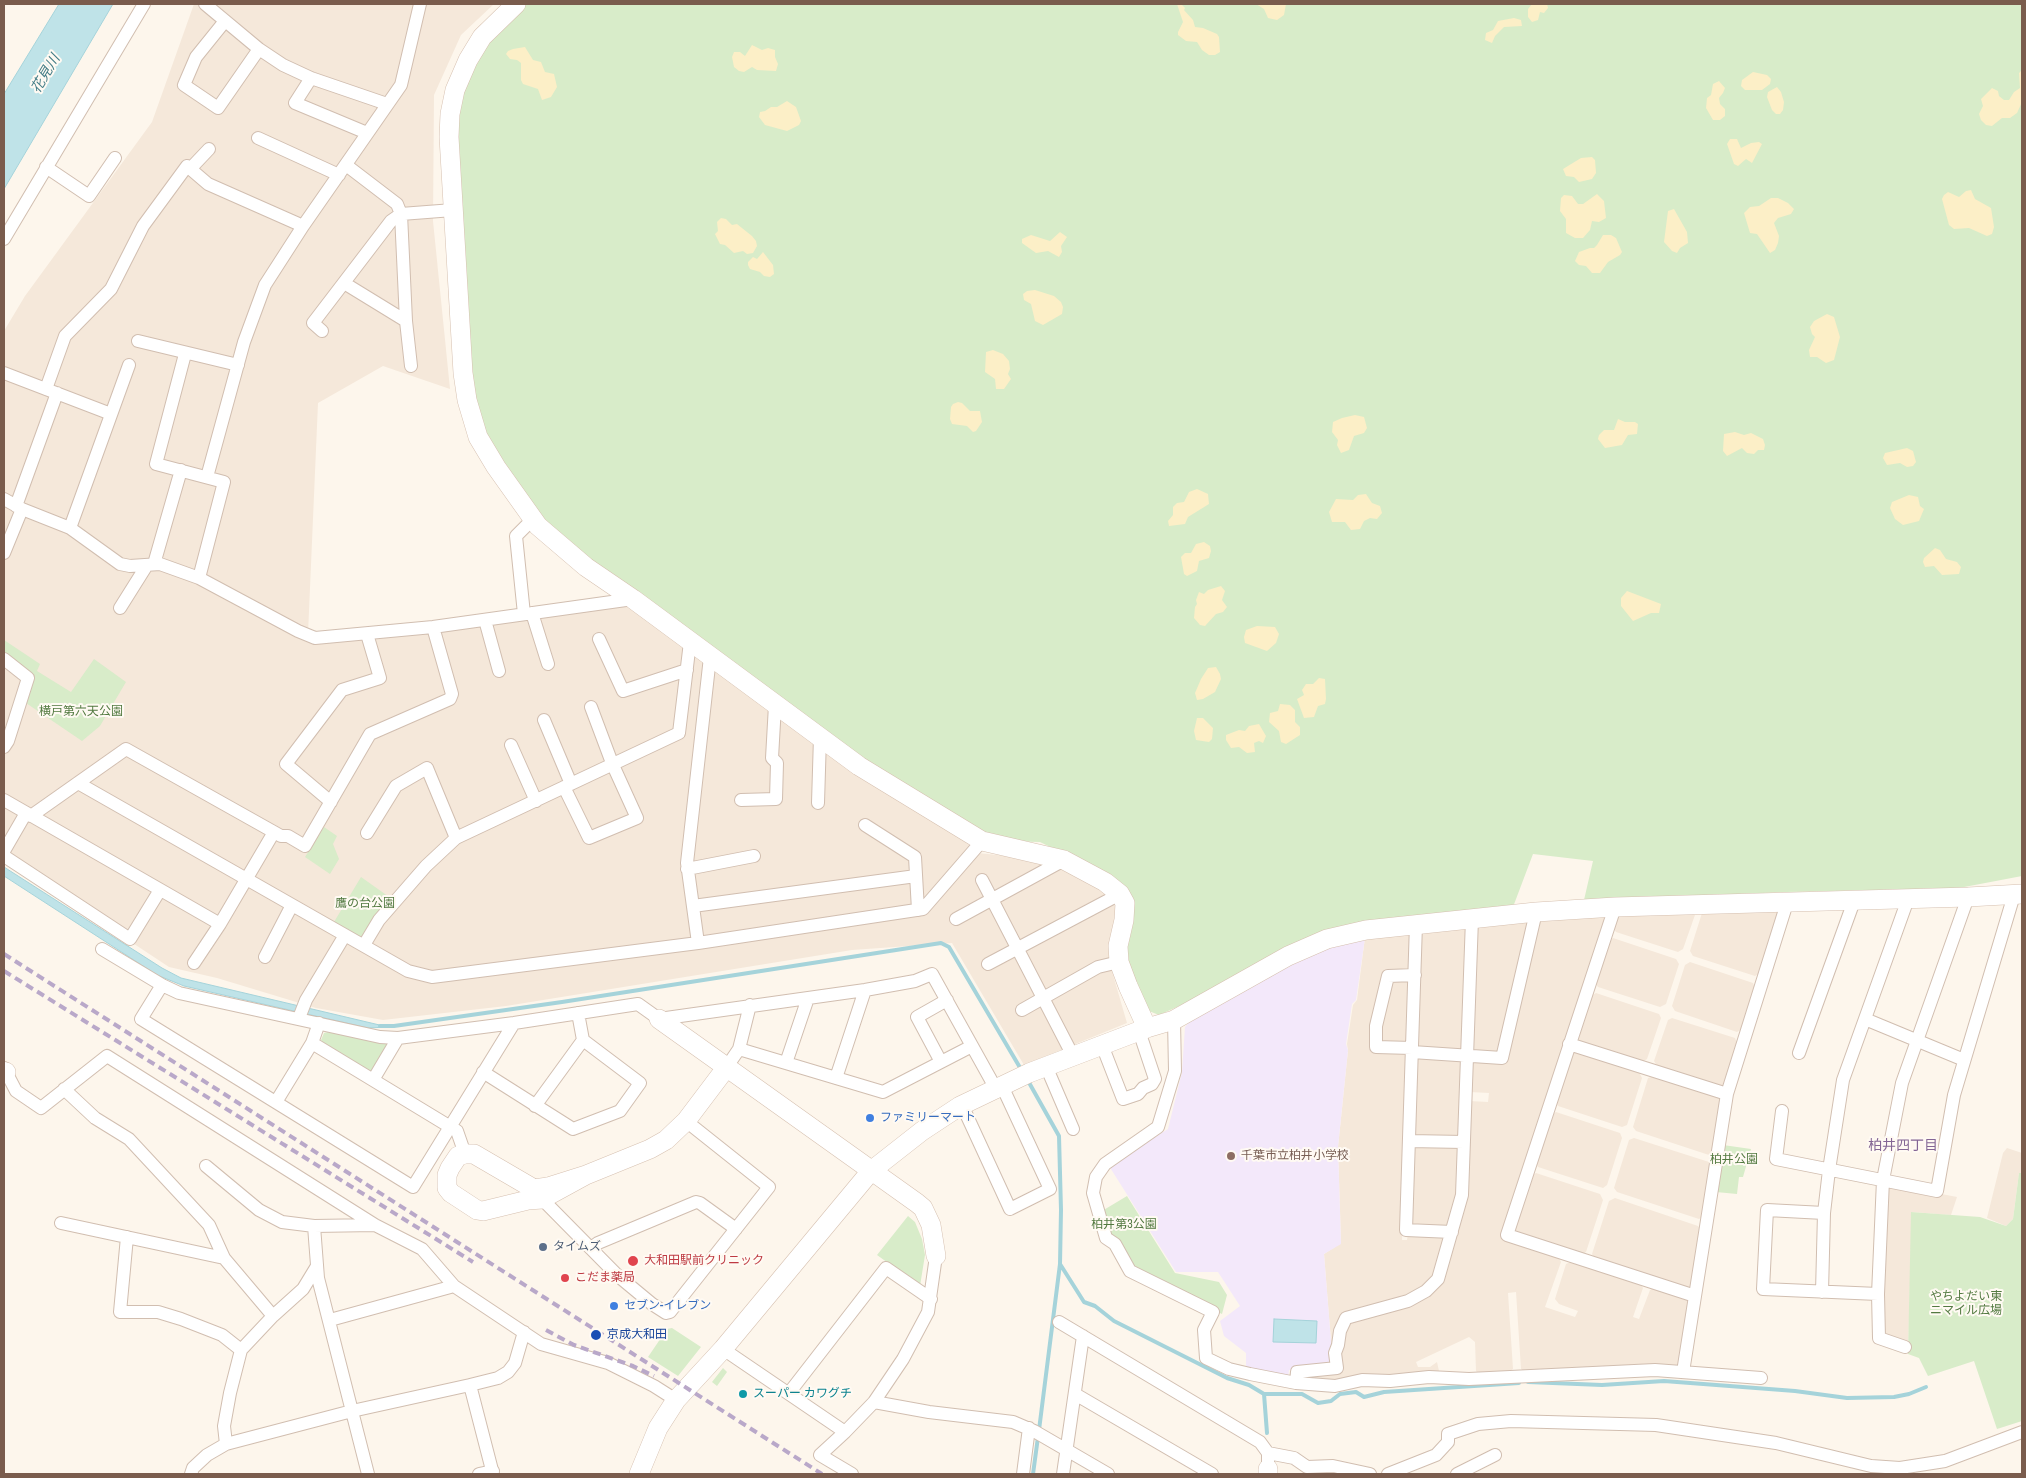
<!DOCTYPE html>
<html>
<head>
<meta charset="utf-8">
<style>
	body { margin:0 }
	#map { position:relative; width:2026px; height:1478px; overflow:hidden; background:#fdf6ec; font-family:"Archivo Narrow",sans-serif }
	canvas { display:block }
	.frame { position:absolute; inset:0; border:5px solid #7a5c4d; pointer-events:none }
</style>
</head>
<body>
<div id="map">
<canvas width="2026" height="1478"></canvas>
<div class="frame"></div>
</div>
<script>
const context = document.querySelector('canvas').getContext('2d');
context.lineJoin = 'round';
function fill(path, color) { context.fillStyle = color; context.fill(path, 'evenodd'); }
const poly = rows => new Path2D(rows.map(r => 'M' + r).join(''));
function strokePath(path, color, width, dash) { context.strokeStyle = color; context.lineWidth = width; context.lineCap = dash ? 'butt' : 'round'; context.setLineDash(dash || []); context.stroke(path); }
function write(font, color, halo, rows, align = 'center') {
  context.font = font + ' "Archivo Narrow","Noto Sans JP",sans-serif'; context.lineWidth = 4; context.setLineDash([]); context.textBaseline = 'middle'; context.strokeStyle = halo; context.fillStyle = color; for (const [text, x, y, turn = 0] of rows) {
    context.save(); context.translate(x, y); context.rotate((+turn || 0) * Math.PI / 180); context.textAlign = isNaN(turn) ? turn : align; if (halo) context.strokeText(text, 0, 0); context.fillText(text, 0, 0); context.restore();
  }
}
const residential = poly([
	[194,4,494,4,461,35,434,95,433,221,450,389,383,366,318,403,308,634,628,604,967,838,969,846,978,853,1006,856,1020,854,1081,875,1117,903,1111,968,1127,1023,1024,1065,952,943,852,950,506,1006,383,1020,316,1008,217,978,169,967,4,858,4,331,25,296,152,122],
	[1776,909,1779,913,1760,973,1755,976,1693,956,1690,951,1702,913],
	[1691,910,1695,915,1683,949,1678,952,1616,932,1613,927,1617,915],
	[1602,913,1605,919,1502,1238,1558,1256,1561,1262,1545,1307,1575,1317,1578,1311,1559,1304,1555,1299,1566,1264,1573,1261,1640,1283,1643,1288,1633,1317,1639,1319,1650,1290,1655,1287,1688,1298,1691,1303,1680,1364,1675,1368,1525,1372,1521,1369,1516,1292,1508,1293,1513,1369,1508,1372,1480,1375,1476,1371,1475,1342,1469,1337,1416,1362,1418,1367,1430,1367,1437,1362,1439,1371,1437,1373,1335,1382,1304,1380,1303,1374,1338,1351,1348,1320,1427,1293,1465,1195,1469,1101,1488,1102,1489,1093,1470,1092,1471,1062,1505,1061,1538,922,1541,919],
	[1528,921,1497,1054,1471,1050,1476,930,1479,925],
	[1468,926,1464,1049,1416,1047,1421,931],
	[1413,930,1413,970,1385,972,1372,1051,1409,1054,1402,1240,1407,1240,1408,1233,1446,1238,1435,1278,1426,1289,1346,1316,1332,1354,1324,1254,1341,1243,1338,1147,1348,1050,1347,1044,1353,1005,1357,1000,1365,937],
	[1613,938,1676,959,1679,964,1666,1004,1660,1007,1598,987,1595,982,1609,941],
	[1690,962,1753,983,1755,988,1742,1029,1737,1032,1675,1011,1672,1006,1685,965],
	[1410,979,1409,1042,1382,1044,1380,1024,1390,981],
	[1596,993,1659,1014,1661,1018,1647,1059,1642,1062,1580,1042,1578,1037,1591,996],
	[1672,1018,1735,1038,1737,1043,1724,1084,1720,1087,1657,1066,1654,1061,1668,1020],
	[1576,1051,1639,1072,1642,1078,1627,1125,1622,1127,1558,1106,1555,1100,1571,1054],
	[1416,1058,1462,1059,1461,1136,1416,1137,1413,1134],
	[1654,1076,1718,1097,1721,1102,1714,1151,1709,1155,1636,1131,1633,1127,1648,1078],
	[1556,1112,1620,1133,1622,1138,1607,1185,1603,1188,1538,1167,1535,1162,1551,1115],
	[1634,1138,1709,1162,1711,1167,1704,1216,1699,1219,1617,1192,1614,1188,1629,1140],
	[1458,1145,1459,1194,1449,1226,1412,1227,1413,1146],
	[2007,1148,2022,1153,2022,1173,2019,1173,2013,1219,2006,1226,1987,1218,2003,1153],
	[1536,1173,1600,1194,1603,1200,1586,1252,1581,1255,1517,1234,1514,1230,1531,1176],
	[1890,1184,1957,1197,1951,1215,1912,1212,1908,1354,1882,1336,1886,1187],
	[1615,1198,1698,1226,1702,1231,1693,1287,1689,1290,1595,1259,1592,1254,1609,1201]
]);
const education = poly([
	[1365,938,1356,1000,1352,1004,1346,1044,1348,1050,1338,1147,1341,1244,1324,1254,1333,1366,1289,1370,1288,1378,1246,1368,1246,1353,1224,1336,1220,1321,1240,1306,1218,1272,1176,1272,1109,1166,1168,1129,1182,1072,1185,1027,1189,1022,1307,955,1332,946]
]);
const green = poly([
	[523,4,2022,4,2022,876,1959,888,1787,892,1584,900,1593,861,1533,854,1513,907,1356,923,1319,935,1199,997,1159,1015,1144,1009,1129,970,1127,937,1132,909,1085,864,1040,842,1002,841,985,834,864,760,591,561,544,521,488,440,472,388,455,135,461,91,483,48],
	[4,640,40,664,37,671,71,692,94,659,126,682,100,726,82,741,26,703,34,675,4,653],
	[324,827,337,836,333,844,339,859,330,874,305,857],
	[361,877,392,899,365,936,359,936,334,922],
	[328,1032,381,1041,390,1045,373,1073,323,1043,321,1040,324,1033],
	[1723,1145,1751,1149,1743,1177,1739,1177,1737,1194,1716,1192],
	[2019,1173,2022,1173,2022,1421,1997,1429,1974,1361,1928,1376,1919,1358,1908,1354,1911,1212,1980,1217,2006,1226,2013,1219],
	[1127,1196,1175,1273,1219,1282,1227,1295,1222,1314,1132,1267,1110,1238,1102,1211],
	[908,1216,915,1222,922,1239,925,1255,920,1286,877,1255],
	[672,1328,701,1347,678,1376,648,1357,667,1329],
	[723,1368,727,1372,717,1386,712,1382]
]);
const sand = poly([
	[1177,4,1181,4,1185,8,1184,10,1193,20,1195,27,1203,28,1217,34,1219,37,1220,52,1215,55,1209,55,1202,50,1197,42,1186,41,1178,35,1178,32,1183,22],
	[1256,4,1286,4,1284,15,1277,20,1268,18,1264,9],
	[1532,4,1547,4,1548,8,1544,13,1540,12,1538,20,1532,22,1528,17,1528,9],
	[1514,18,1521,20,1522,26,1504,27,1495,36,1492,43,1485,40,1486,33,1493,30,1498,21],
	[752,45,762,50,768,48,775,50,775,57,778,64,776,71,757,70,752,67,744,72,739,71,734,67,732,57,734,52,740,52,745,56],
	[525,47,533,60,541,62,545,72,554,74,557,87,551,97,542,100,538,89,523,84,521,80,521,63,517,60,510,59,506,54,508,51,513,49],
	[2022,70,2022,102,2017,113,2010,118,2002,118,1992,126,1986,125,1981,120,1979,114,1983,106,1981,99,1992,88,1998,91,1999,96,2004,100,2009,100,2014,92,2020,88,2019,73],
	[1753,72,1767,75,1771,79,1770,84,1762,90,1745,90,1741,86,1742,80],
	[1719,81,1725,88,1723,93,1719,98,1720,104,1725,109,1725,116,1720,120,1713,120,1706,108,1707,98,1711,95,1713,84],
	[1777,87,1781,92,1784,102,1783,110,1780,114,1776,114,1772,110,1767,97,1768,92],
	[787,101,796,107,801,121,799,125,787,131,765,125,759,117,760,112,765,111,771,107,777,107],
	[1730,139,1737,139,1741,148,1751,143,1759,142,1762,144,1752,163,1746,159,1738,166,1734,164,1727,144],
	[1592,157,1595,160,1596,173,1592,179,1579,182,1574,177,1566,176,1563,169,1581,158],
	[1971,190,1975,199,1991,208,1994,227,1992,234,1987,236,1969,228,1954,229,1949,225,1942,199,1944,195,1948,192,1959,197,1966,191],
	[1597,194,1604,201,1606,218,1599,222,1592,221,1590,230,1583,238,1575,238,1566,233,1566,219,1560,211,1561,198,1564,195,1572,196,1578,204,1583,204],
	[1771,198,1778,198,1788,203,1794,209,1791,214,1778,218,1774,223,1779,236,1778,243,1775,250,1770,253,1757,234,1750,233,1744,213,1750,207,1759,206],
	[1674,209,1687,232,1688,243,1680,248,1677,253,1672,251,1664,242,1668,211],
	[721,218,726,219,732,225,737,224,752,236,756,241,757,246,753,253,747,254,743,251,734,253,725,245,720,244,715,234,718,231,717,222],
	[1060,232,1067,237,1061,246,1062,252,1059,257,1048,251,1036,253,1022,243,1022,239,1031,235,1050,241],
	[1603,235,1611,235,1616,238,1622,252,1620,255,1608,262,1600,273,1592,273,1586,266,1579,265,1575,261,1579,252,1590,248,1594,248,1597,245],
	[763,252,773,265,774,274,770,277,764,276,760,272,750,269,748,265,748,262,753,257,757,259],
	[1035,290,1054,296,1061,302,1063,307,1062,314,1043,325,1035,321,1031,304,1024,300,1023,294,1027,291],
	[1827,314,1834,317,1840,337,1834,360,1826,363,1817,357,1810,357,1809,350,1815,337,1812,334,1810,327,1814,321],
	[993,350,1003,354,1009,361,1010,369,1008,374,1011,379,1004,389,996,389,995,379,985,372,986,352],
	[958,402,962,403,970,411,980,411,982,422,976,431,973,432,967,426,952,424,950,419,951,407,953,404],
	[1355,415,1364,417,1367,428,1364,433,1354,436,1349,450,1341,453,1337,445,1338,440,1332,432,1333,422,1342,418],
	[1618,419,1625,422,1635,422,1638,424,1637,434,1628,435,1622,445,1605,448,1598,439,1599,435,1604,430,1614,430],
	[1735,432,1744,435,1751,433,1763,439,1765,445,1764,450,1758,450,1754,454,1747,453,1742,448,1727,456,1723,451,1724,434],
	[1907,448,1913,451,1916,462,1913,466,1907,467,1900,463,1887,465,1883,458,1885,453],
	[1197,489,1208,494,1209,504,1188,517,1185,524,1169,526,1168,521,1173,515,1173,507,1177,503,1184,502,1189,492],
	[1366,494,1372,503,1380,506,1382,513,1377,519,1370,518,1364,521,1360,529,1351,530,1345,522,1332,522,1329,512,1336,499,1353,500,1358,495],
	[1909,495,1918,497,1920,506,1924,509,1919,521,1903,525,1895,519,1890,508,1892,502],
	[1204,542,1210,546,1211,551,1209,558,1199,561,1197,571,1187,576,1184,574,1181,557,1185,553,1191,553,1196,544],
	[1935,548,1940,550,1946,559,1957,562,1961,567,1959,574,1942,575,1934,566,1925,567,1923,562,1924,558],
	[1221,586,1225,591,1222,600,1227,607,1223,612,1216,614,1205,626,1200,625,1194,618,1195,607,1197,604,1196,600,1199,592,1204,594,1208,590],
	[1627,591,1661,604,1659,613,1651,613,1633,621,1621,606,1621,598],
	[1257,626,1275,627,1279,634,1276,643,1267,651,1245,643,1244,637,1246,630],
	[1216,667,1220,674,1221,679,1215,692,1203,699,1197,700,1195,693,1201,679,1208,668],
	[1319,678,1325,679,1326,699,1325,704,1318,706,1314,717,1304,718,1297,699,1304,695,1302,690,1306,684,1313,684],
	[1280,704,1290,705,1295,710,1295,722,1300,727,1300,735,1286,744,1281,742,1279,731,1269,722,1270,713,1278,711],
	[1197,718,1203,718,1213,728,1212,739,1209,742,1196,740,1194,731],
	[1259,724,1266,736,1263,743,1259,741,1254,743,1255,752,1247,753,1239,747,1231,748,1226,740,1226,735,1239,730,1245,731,1249,726]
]);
const water = poly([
	[59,4,113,4,4,189,4,94,59,4],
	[4,867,162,968,181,978,388,1027,368,1028,184,986,157,975,4,876,4,867],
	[1274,1319,1317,1321,1316,1343,1273,1342,1274,1319]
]);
const stream = poly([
	[380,1026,394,1026,562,1002,941,943,949,947,1022,1071],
	[1027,1079,1059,1136,1061,1210,1060,1264,1039,1430],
	[1060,1264,1084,1302,1095,1306,1114,1321,1227,1378,1249,1385,1264,1394,1302,1394,1318,1403,1331,1401,1340,1394,1356,1392,1364,1397,1384,1392,1519,1383],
	[1528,1382,1602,1385,1664,1381,1795,1391,1847,1398,1894,1397,1909,1394,1926,1387],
	[1264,1394,1267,1433],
	[1033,1474,1038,1437]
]);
const street = poly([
	[205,4,259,49,283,65,311,78,387,104],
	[225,21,196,57,184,85,218,108,259,49],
	[311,78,295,103,367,133],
	[258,138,339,175],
	[346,165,397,204,401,214,406,321,411,366],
	[46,167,89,196,115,158],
	[191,168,209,149],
	[4,239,144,4],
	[344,283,406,321],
	[322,331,313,323,391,221,401,214,453,210],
	[138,341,238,365],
	[185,354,156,464,224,482,199,578],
	[4,373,111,414],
	[46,389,65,336,111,289,143,226,187,166,208,184,303,226],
	[207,477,244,342,265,285,303,226,401,85,420,4],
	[4,499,22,509,4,553],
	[16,506,57,393],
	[22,509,70,528,120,564,130,566,160,564,199,578,298,631,315,638,433,627,633,599],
	[70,528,129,365],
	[154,564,181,470],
	[120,608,147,565],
	[532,613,548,664],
	[524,614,516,536,533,519],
	[485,620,499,671],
	[599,639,623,691,687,670],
	[4,659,28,678,8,741,4,747],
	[544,720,571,784],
	[511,745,536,801],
	[78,783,408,971,432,977,698,943,923,909,982,841],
	[564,787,589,838,637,818,612,763,591,707],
	[4,800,220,924],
	[741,800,776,799,777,763,772,758,775,705],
	[331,802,286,764,342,690,380,678,367,634],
	[818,803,820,737],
	[31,816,126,749,281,836,288,836,305,846,370,734,450,699,452,694,433,627],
	[865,825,915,857,918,910],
	[367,833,396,786,427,768,456,838],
	[4,851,26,813],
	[4,856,130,939,160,890],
	[687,869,754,856],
	[982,880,1073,1056],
	[693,906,916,876],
	[1615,907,1507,1235,1695,1296],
	[956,919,1064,860],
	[1416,924,1406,1230,1452,1232],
	[698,943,687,863,710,657],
	[364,945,379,920,426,866,456,838,679,733,690,642],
	[102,949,162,985,179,993,380,1037,398,1038,514,1023,638,1004,659,1019,865,990,915,981,932,974,996,1089],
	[265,957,292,905],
	[194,963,220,924,274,832],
	[988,964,1120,894],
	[162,985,141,1019,413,1187,514,1023],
	[1022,1010,1098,967,1119,962],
	[299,1018,306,1000,345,935],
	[1865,1019,1964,1060],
	[1174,1020,1175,1071,1158,1127,1105,1164,1096,1177,1093,1193,1106,1238,1115,1244,1130,1271,1213,1312,1204,1330,1206,1358,1229,1369,1250,1374,1296,1383,1335,1386,1362,1380,1390,1381,1429,1377,1469,1379,1655,1370,1761,1378],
	[312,1043,457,1131,465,1154],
	[1569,1044,1727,1094],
	[1102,1045,1123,1099,1138,1094,1143,1088,1152,1084,1155,1079,1139,1031],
	[1412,1048,1376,1047,1376,1026,1388,976,1415,975],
	[739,1049,750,1005],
	[1412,1052,1502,1058,1536,912],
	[1799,1053,1854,901],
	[941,1062,917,1017,947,1000],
	[786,1063,808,998],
	[1046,1066,1073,1129],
	[4,1068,16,1091,41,1108,107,1056,375,1225,422,1249,454,1286,541,1344,608,1363,654,1386,676,1400],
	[726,1068,739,1049,883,1092,972,1046],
	[483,1072,573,1129,620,1111,640,1083,583,1040,578,1013],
	[836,1078,865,990],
	[373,1080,398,1038],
	[64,1089,95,1118,129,1139,209,1225,224,1258,273,1316],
	[276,1102,312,1043,319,1023],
	[962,1105,1010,1209,1050,1189,1002,1086],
	[535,1106,583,1040],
	[1782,1111,1776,1159,1937,1191,1954,1095,2014,895],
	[1409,1141,1464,1142],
	[206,1166,259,1210,282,1222,314,1226,375,1225],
	[542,1199,617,1275,652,1304,666,1313,670,1312,769,1187,686,1121],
	[1824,1213,1767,1210,1763,1289,1878,1294],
	[61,1223,224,1258],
	[314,1226,318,1278,368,1474],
	[127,1237,120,1312,158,1312,181,1319,222,1335,241,1350],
	[591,1248,598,1243,696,1202,700,1203,736,1229],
	[1822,1292,1824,1213,1829,1170,1843,1080,1908,899],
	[330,1320,454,1286],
	[1059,1322,1260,1442,1268,1453,1268,1469],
	[1905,1347,1879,1338,1878,1294,1883,1180,1902,1083,1968,897],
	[723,1349,845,1432],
	[1683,1372,1727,1094,1787,903],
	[1296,1383,1297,1372,1337,1368,1335,1353,1338,1345,1340,1331,1346,1318,1408,1301,1426,1291,1438,1279,1462,1195,1472,919],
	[789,1393,886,1268,931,1299],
	[1075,1394,1212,1474],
	[874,1402,929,1412,1013,1422,1034,1431,1108,1474],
	[226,1444,224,1426,230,1393,241,1350,273,1316,303,1289,317,1266],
	[1268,1453,1294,1458,1307,1467,1333,1466,1370,1474],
	[191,1474,193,1468,207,1455,226,1444,352,1411,470,1385],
	[479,1474,493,1471],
	[493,1474,470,1385,498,1378,508,1372,515,1363,524,1332],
	[852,1474,820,1455,845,1432,874,1402,903,1359,928,1312,936,1256],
	[1023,1474,1029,1428],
	[1063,1474,1083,1336],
	[1388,1474,1436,1455,1448,1442,1448,1434,1478,1424,1511,1421,1656,1425,1776,1443,1871,1466,1900,1468,1945,1461,2022,1432],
	[1457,1474,1495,1455]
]);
const secondary = poly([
	[516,4,482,37,468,60,455,90,450,114,449,137,463,373,467,400,478,437,496,467,538,526,586,567,633,599,859,766,982,841,1064,860,1105,882,1120,894,1125,903,1124,920,1118,946,1119,962,1128,986,1147,1028],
	[659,1019,917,1203,923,1208,931,1225,936,1256],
	[4,1073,6,1072],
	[465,1154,474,1154,534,1189,548,1187,586,1175,542,1199,528,1200,483,1211,477,1210,451,1193,447,1188,447,1175,450,1168,458,1156,465,1154],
	[586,1175,650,1149,666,1140,686,1121,726,1068],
	[1268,1469,1268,1474],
	[639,1474,658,1428,676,1400,723,1349,871,1171,922,1131,960,1106,1029,1073,1147,1028,1174,1020,1288,956,1327,939,1366,930,1536,912,1615,907,1968,897,2022,894]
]);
const rail = poly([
	[4,954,822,1474],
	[4,971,473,1262],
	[546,1330,574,1345,633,1366,654,1376]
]);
const markers = [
	[870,1118,5,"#3f7fe0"],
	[1231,1156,5,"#8d6e63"],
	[543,1247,5,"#5c6f8a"],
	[633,1261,6,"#e0444e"],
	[565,1278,5,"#e0444e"],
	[614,1306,5,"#3f7fe0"],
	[596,1335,6,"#1a4fb4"],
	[743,1394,5,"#0f9aa8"]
];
const parkNames = [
	["横戸第六天公園",81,712],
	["鷹の台公園",365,904],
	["柏井公園",1734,1160],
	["柏井第3公園",1124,1225],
	["やちよだい東",1966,1297],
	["ニマイル広場",1966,1311]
];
const shopNames = [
	["ファミリーマート",880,1118],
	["セブン-イレブン",624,1306]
];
const educationNames = [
	["千葉市立柏井小学校",1241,1156]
];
const serviceNames = [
	["タイムズ",553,1247]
];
const healthNames = [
	["大和田駅前クリニック",644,1261],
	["こだま薬局",575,1278]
];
const transitNames = [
	["京成大和田",607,1335]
];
const cultureNames = [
	["スーパー カワグチ",753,1394]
];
const waterNames = [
	["花見川",46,74,-59]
];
const neighbourhoodNames = [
	["柏井四丁目",1903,1146]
];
fill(residential, '#f5e8da');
fill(education, '#f3e8fa');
fill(green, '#d8ecc9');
fill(sand, '#fcefc7');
fill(water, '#bfe3e8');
strokePath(water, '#a5d3da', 1);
strokePath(stream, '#a5d3da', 4);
strokePath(street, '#d1beb0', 14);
strokePath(secondary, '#d6c0b0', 20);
strokePath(street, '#fff', 12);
strokePath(secondary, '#fff', 19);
strokePath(rail, '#b9a8c9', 4, [8, 5]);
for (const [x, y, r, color] of markers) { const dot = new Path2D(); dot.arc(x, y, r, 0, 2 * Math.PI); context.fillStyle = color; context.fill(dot); strokePath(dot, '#fffaf3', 2); }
write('12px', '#537a41', '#fffaf3', parkNames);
write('12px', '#366cbe', '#fffaf3', shopNames, 'left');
write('12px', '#785e54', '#fffaf3', educationNames, 'left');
write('12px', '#4e5e75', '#fffaf3', serviceNames, 'left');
write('12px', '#be3a42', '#fffaf3', healthNames, 'left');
write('12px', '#164399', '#fffaf3', transitNames, 'left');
write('12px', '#0d838f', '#fffaf3', cultureNames, 'left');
write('italic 14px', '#437c86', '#fffaf3', waterNames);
write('14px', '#846695', '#fffaf3', neighbourhoodNames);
</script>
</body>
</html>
